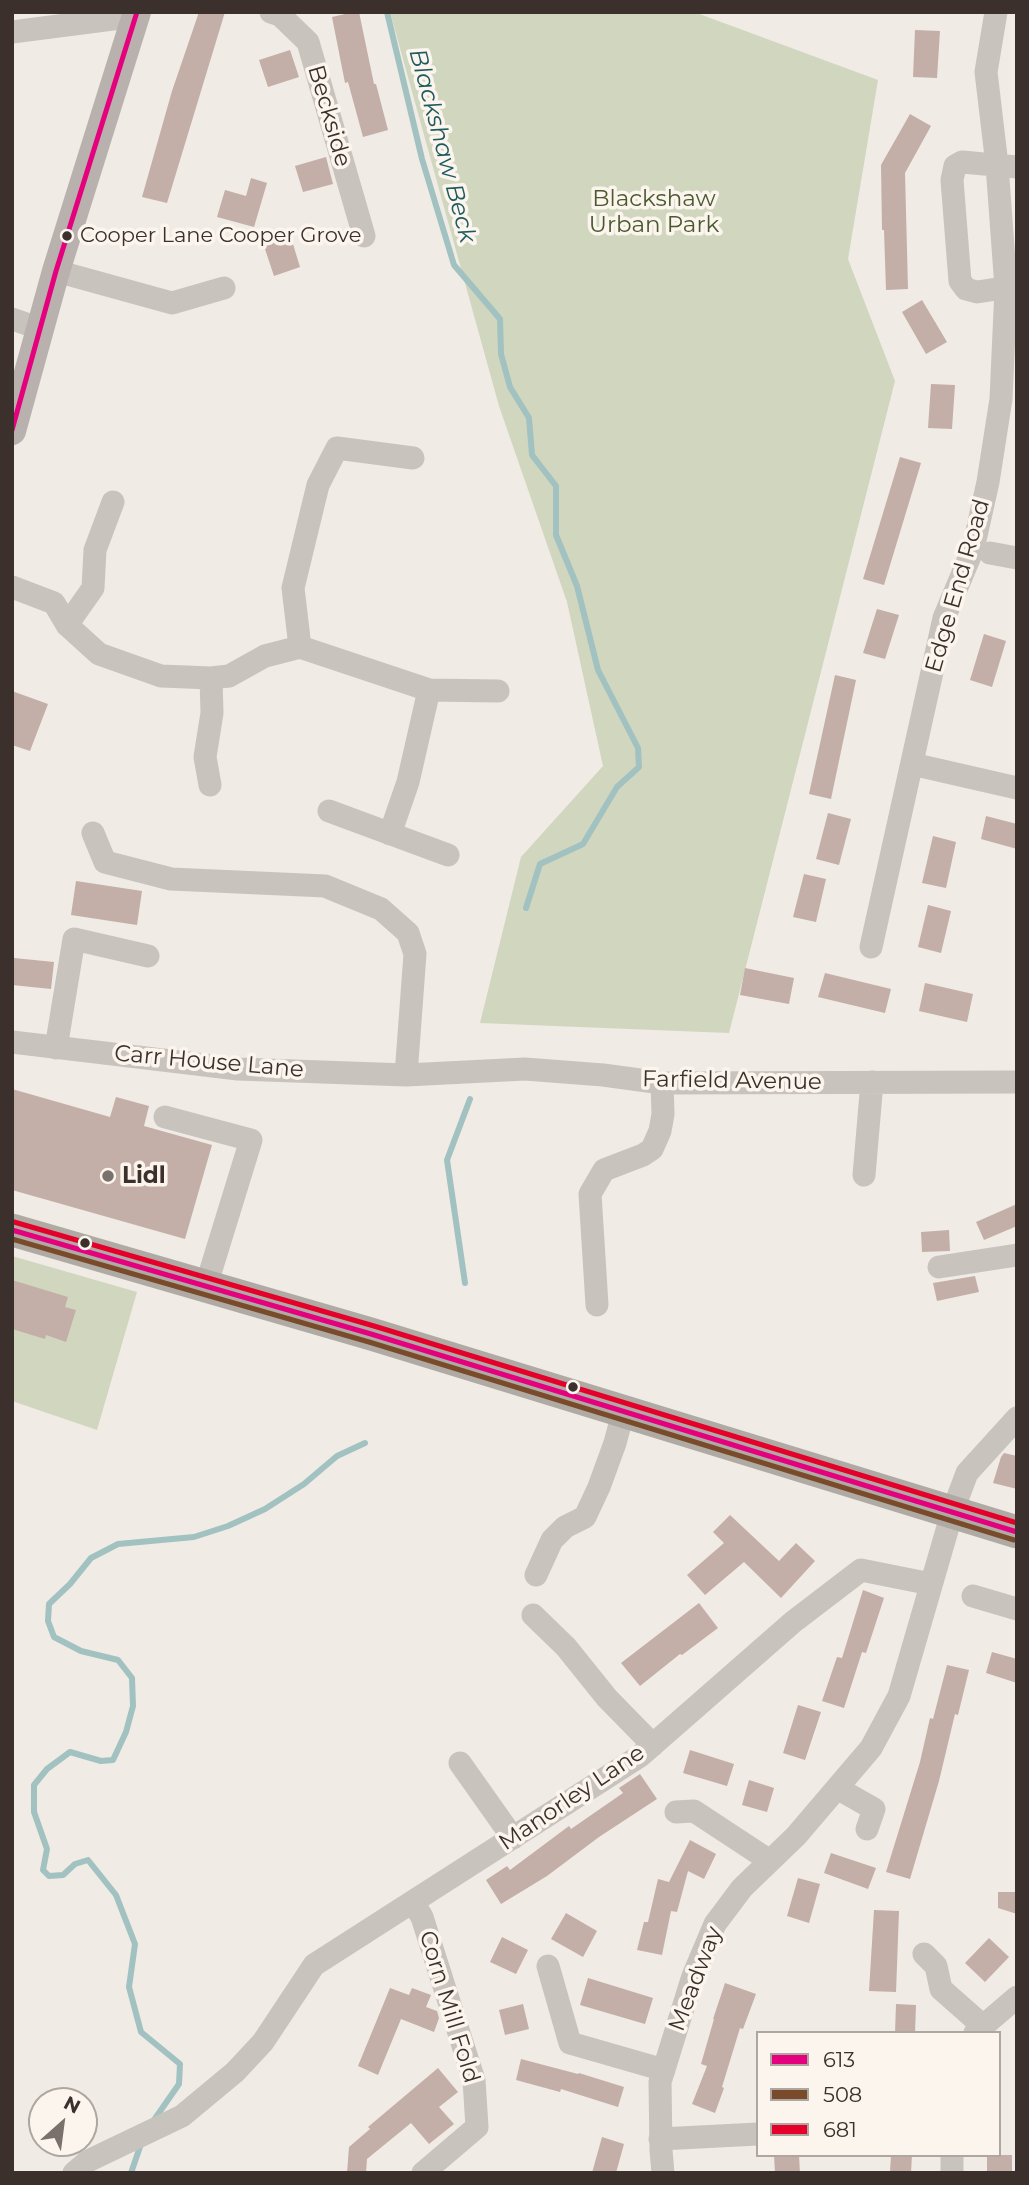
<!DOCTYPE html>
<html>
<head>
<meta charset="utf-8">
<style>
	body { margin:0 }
	#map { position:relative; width:1029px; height:2185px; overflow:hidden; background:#f0ebe5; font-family:Montserrat,sans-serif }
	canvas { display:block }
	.frame { position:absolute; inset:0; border:14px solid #3b302b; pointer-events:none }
	.legend { position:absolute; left:756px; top:2031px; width:245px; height:126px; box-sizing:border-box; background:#fbf5ee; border:2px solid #aea6a0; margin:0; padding:9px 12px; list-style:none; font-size:21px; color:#3b302b }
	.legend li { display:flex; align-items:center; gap:14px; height:35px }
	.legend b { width:35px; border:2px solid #aea6a0 }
	.north { position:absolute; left:28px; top:2087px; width:70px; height:70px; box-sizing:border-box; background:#fbf5ee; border:2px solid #aea6a0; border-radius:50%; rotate:28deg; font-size:19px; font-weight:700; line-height:28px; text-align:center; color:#3b302b }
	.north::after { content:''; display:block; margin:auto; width:24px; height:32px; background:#7a716c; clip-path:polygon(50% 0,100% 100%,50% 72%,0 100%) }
</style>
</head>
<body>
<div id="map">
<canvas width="1029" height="2185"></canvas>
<div class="frame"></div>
<ul class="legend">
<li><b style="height:9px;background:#e5007d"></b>613</li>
<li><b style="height:9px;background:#7a4b2a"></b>508</li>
<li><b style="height:9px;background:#e4002b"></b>681</li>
</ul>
<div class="north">N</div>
</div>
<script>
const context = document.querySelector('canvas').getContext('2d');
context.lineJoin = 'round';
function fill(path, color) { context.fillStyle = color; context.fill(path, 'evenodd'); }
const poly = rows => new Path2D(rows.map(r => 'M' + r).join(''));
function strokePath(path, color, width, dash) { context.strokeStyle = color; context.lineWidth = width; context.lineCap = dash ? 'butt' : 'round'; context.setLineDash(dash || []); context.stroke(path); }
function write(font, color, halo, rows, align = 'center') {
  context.font = font + ' Montserrat,sans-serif'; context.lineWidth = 7; context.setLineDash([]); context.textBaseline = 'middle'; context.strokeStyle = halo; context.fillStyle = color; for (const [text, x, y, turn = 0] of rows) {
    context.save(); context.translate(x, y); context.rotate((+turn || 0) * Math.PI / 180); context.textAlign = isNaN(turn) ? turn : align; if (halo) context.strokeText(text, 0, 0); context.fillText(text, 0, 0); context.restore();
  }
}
const green = poly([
	[390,12,694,12,878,80,848,259,895,381,729,1033,480,1023,521,857,603,766,567,602,499,406],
	[12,1256,137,1292,97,1430,12,1401]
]);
const stream = poly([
	[387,12,422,159,454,265,500,319,501,354,510,387,529,418,532,455,556,486,556,535,577,586,598,670,638,748,639,767,617,787,583,844,540,864,526,908],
	[465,1283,447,1160,470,1099],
	[154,2120,179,2084,180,2064,141,2032,129,1987,135,1944,116,1895,88,1860,75,1864,63,1875,49,1876,43,1870,47,1849,34,1812,34,1785,47,1769,70,1752,101,1761,113,1760,126,1732,133,1706,132,1678,118,1660,81,1651,54,1637,48,1621,49,1604,70,1584,91,1558,118,1544,194,1537,228,1526,265,1509,304,1484,337,1456,365,1443],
	[131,2173,142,2141]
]);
const building = poly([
	[199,12,225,12,167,203,142,197,172,91],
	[354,12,359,12,374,84,376,84,388,130,363,137,348,82,345,83,332,17],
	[915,30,940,31,937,78,913,77],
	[290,50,299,77,268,87,259,60],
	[910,114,931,126,905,173,908,289,886,290,884,230,882,230,881,165],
	[326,157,333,184,303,192,295,166],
	[251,178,267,183,254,227,217,217,225,190,246,196],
	[289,231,300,267,274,276,262,240],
	[922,300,947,342,926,354,902,312],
	[931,384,955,385,952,429,928,428],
	[900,457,921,463,884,585,863,579],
	[877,609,899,615,885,659,863,653],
	[984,634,1006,641,992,687,970,680],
	[835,675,856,680,831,799,809,794],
	[12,691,48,704,30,751,12,745],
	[828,813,851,819,839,865,816,859],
	[986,816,1017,824,1017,849,981,839],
	[933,836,956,842,946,888,922,883],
	[804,874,826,879,816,922,793,917],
	[76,881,142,891,137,925,71,915],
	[928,905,951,911,941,953,918,947],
	[14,958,54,962,51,989,12,985],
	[745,968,794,978,789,1004,740,995],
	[825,973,891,989,885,1013,818,997],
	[925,983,973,994,967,1022,919,1011],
	[12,1089,110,1117,116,1097,149,1106,144,1126,212,1145,185,1239,12,1190],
	[1017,1204,1017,1226,984,1240,976,1222],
	[949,1230,950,1251,922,1252,921,1232],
	[975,1276,979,1292,937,1301,933,1283],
	[12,1280,68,1297,65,1307,76,1310,66,1342,46,1335,45,1339,12,1329],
	[1004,1453,1017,1456,1017,1489,993,1483,1001,1457],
	[730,1515,779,1561,796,1543,815,1561,781,1598,744,1562,705,1595,687,1575,724,1543,713,1532],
	[863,1590,884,1598,866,1653,862,1652,844,1708,822,1701,837,1657,842,1658],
	[699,1603,718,1628,682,1655,680,1654,640,1686,621,1663],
	[992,1652,1017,1659,1017,1683,986,1673],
	[947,1665,969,1670,958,1715,955,1714,939,1781,910,1879,886,1872,920,1762,930,1718,933,1719],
	[798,1705,821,1712,805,1760,783,1753],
	[690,1750,734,1764,727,1786,683,1773],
	[640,1774,657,1799,599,1837,547,1876,501,1904,486,1880,507,1866,510,1870,569,1826,571,1829,623,1793,619,1788],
	[749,1780,774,1788,767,1812,742,1805],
	[690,1840,716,1854,704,1879,688,1871,677,1912,671,1911,662,1955,637,1950,644,1922,648,1922,658,1879,669,1882],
	[831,1853,876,1868,868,1889,824,1873],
	[798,1878,820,1884,809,1923,787,1916],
	[998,1892,1017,1892,1017,1914,998,1908],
	[874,1910,899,1911,896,1992,869,1991],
	[566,1913,597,1931,583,1957,551,1939],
	[502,1937,528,1950,516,1974,490,1962],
	[989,1938,1009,1957,985,1982,965,1963],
	[588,1978,653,1998,645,2024,580,2005],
	[725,1983,756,1994,743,2029,740,2028,722,2087,724,2088,715,2113,692,2104,707,2066,701,2064,714,2019,713,2019],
	[390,1988,409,1995,412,1988,431,1995,426,2007,437,2011,439,2018,434,2032,401,2019,378,2075,358,2066],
	[523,2004,529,2029,505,2035,499,2010],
	[896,2004,916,2005,915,2033,895,2033],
	[521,2059,578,2074,579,2073,624,2087,618,2107,561,2089,560,2092,516,2080],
	[438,2068,458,2092,439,2107,454,2124,429,2144,411,2123,367,2159,366,2173,347,2173,349,2147,370,2129,368,2127],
	[602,2137,624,2144,616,2173,592,2173],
	[774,2155,799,2155,800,2173,775,2173],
	[891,2155,912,2155,911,2173,890,2172],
	[987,2155,1012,2155,1012,2173,987,2173]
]);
const minor = poly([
	[271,12,280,15,308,42,364,236],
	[12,32,136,16],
	[1017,167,962,162,955,166,952,180,960,281,966,289,977,292,1017,286],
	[56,271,172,303,224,288],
	[12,319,41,329],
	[990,553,1017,558],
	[12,587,54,603,67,625,99,654,161,676,211,678,229,676,265,656,300,647,429,690,498,691],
	[67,625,93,588,95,550,113,502],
	[300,647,293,588,318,485,337,448,413,458],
	[912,764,1017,788],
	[210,785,205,757,212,713,211,678],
	[329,811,448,855],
	[93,833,105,862,171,879,325,886,381,909,408,933,415,954,406,1075],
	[390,834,408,782,429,690],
	[871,947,944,618,973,549,988,482,1001,399,1006,288,997,165,986,72,996,12],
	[12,1042,238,1069,406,1075,525,1069,603,1075,662,1083,1017,1082],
	[56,1048,74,939,148,956],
	[165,1117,251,1140,206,1286],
	[864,1175,872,1082],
	[939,1267,1017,1255],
	[597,1305,590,1194,604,1170,643,1155,652,1149,660,1131,663,1114,662,1083],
	[536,1575,552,1540,565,1527,585,1517,599,1487,615,1443,623,1413],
	[973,1596,1017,1609],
	[533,1615,566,1647,607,1698,653,1745],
	[460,1763,513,1838],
	[837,1788,874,1809,867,1829],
	[676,1812,694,1811,770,1861],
	[413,1902,422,1917,474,2080,477,2127,423,2173],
	[924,1954,936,1966,941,1989,983,2026],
	[548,1966,570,2043,664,2070],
	[975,2033,1017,1997],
	[660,2139,758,2134],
	[74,2173,88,2161,182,2116,235,2072,263,2042,314,1965,640,1756,793,1622,861,1570,931,1584],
	[663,2173,661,2150,660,2082,693,1976,715,1924,742,1888,796,1836,871,1748,899,1696,952,1513,967,1473,1017,1418],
	[952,2173,952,2155]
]);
const major = poly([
	[12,431,56,271,137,12]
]);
const highway = poly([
	[12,1230,371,1334,1017,1532]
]);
const bus1 = poly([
	[12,430,56,271,137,12],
	[12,1230,371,1334,1017,1532]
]);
const bus2 = poly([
	[12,1239,369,1342,1014,1540]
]);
const bus3 = poly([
	[14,1222,374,1326,1017,1523]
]);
const markers = [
	[67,236,6,"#3b302b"],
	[108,1176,7,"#7a716c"],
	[85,1243,6,"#3b302b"],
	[573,1387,6,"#3b302b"]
];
const busNames = [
	["Cooper Lane Cooper Grove",80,236]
];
const streetNames = [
	["Beckside",329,116,74],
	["Edge End Road",958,586,-74],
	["Carr House Lane",209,1062,5],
	["Farfield Avenue",732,1081,1],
	["Manorley Lane",572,1798,-34],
	["Meadway",696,1979,-69],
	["Corn Mill Fold",449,2007,73]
];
const parkNames = [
	["Blackshaw",654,199],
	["Urban Park",654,225]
];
const poiNames = [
	["Lidl",122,1176]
];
const waterNames = [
	["Blackshaw Beck",442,146,75]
];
fill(green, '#d1d6bf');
strokePath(stream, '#a1c2c1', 6);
fill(building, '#c3afa7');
strokePath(minor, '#c9c3be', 23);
strokePath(major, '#b8b1ad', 28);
strokePath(highway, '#afaaa4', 33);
strokePath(bus1, '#e5007d', 5);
strokePath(bus2, '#7a4b2a', 5);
strokePath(bus3, '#e4002b', 5);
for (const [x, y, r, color] of markers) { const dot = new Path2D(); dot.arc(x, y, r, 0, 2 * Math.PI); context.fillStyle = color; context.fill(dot); strokePath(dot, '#fbf5ee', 2.5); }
write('21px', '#3b302b', '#fbf5ee', busNames, 'left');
write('23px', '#3b302b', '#fbf5ee', streetNames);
write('23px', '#4a5a2e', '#fbf5ee', parkNames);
write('bold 23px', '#3b302b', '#fbf5ee', poiNames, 'left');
write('italic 24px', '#1f5a5e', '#fbf5ee', waterNames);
</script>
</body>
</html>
